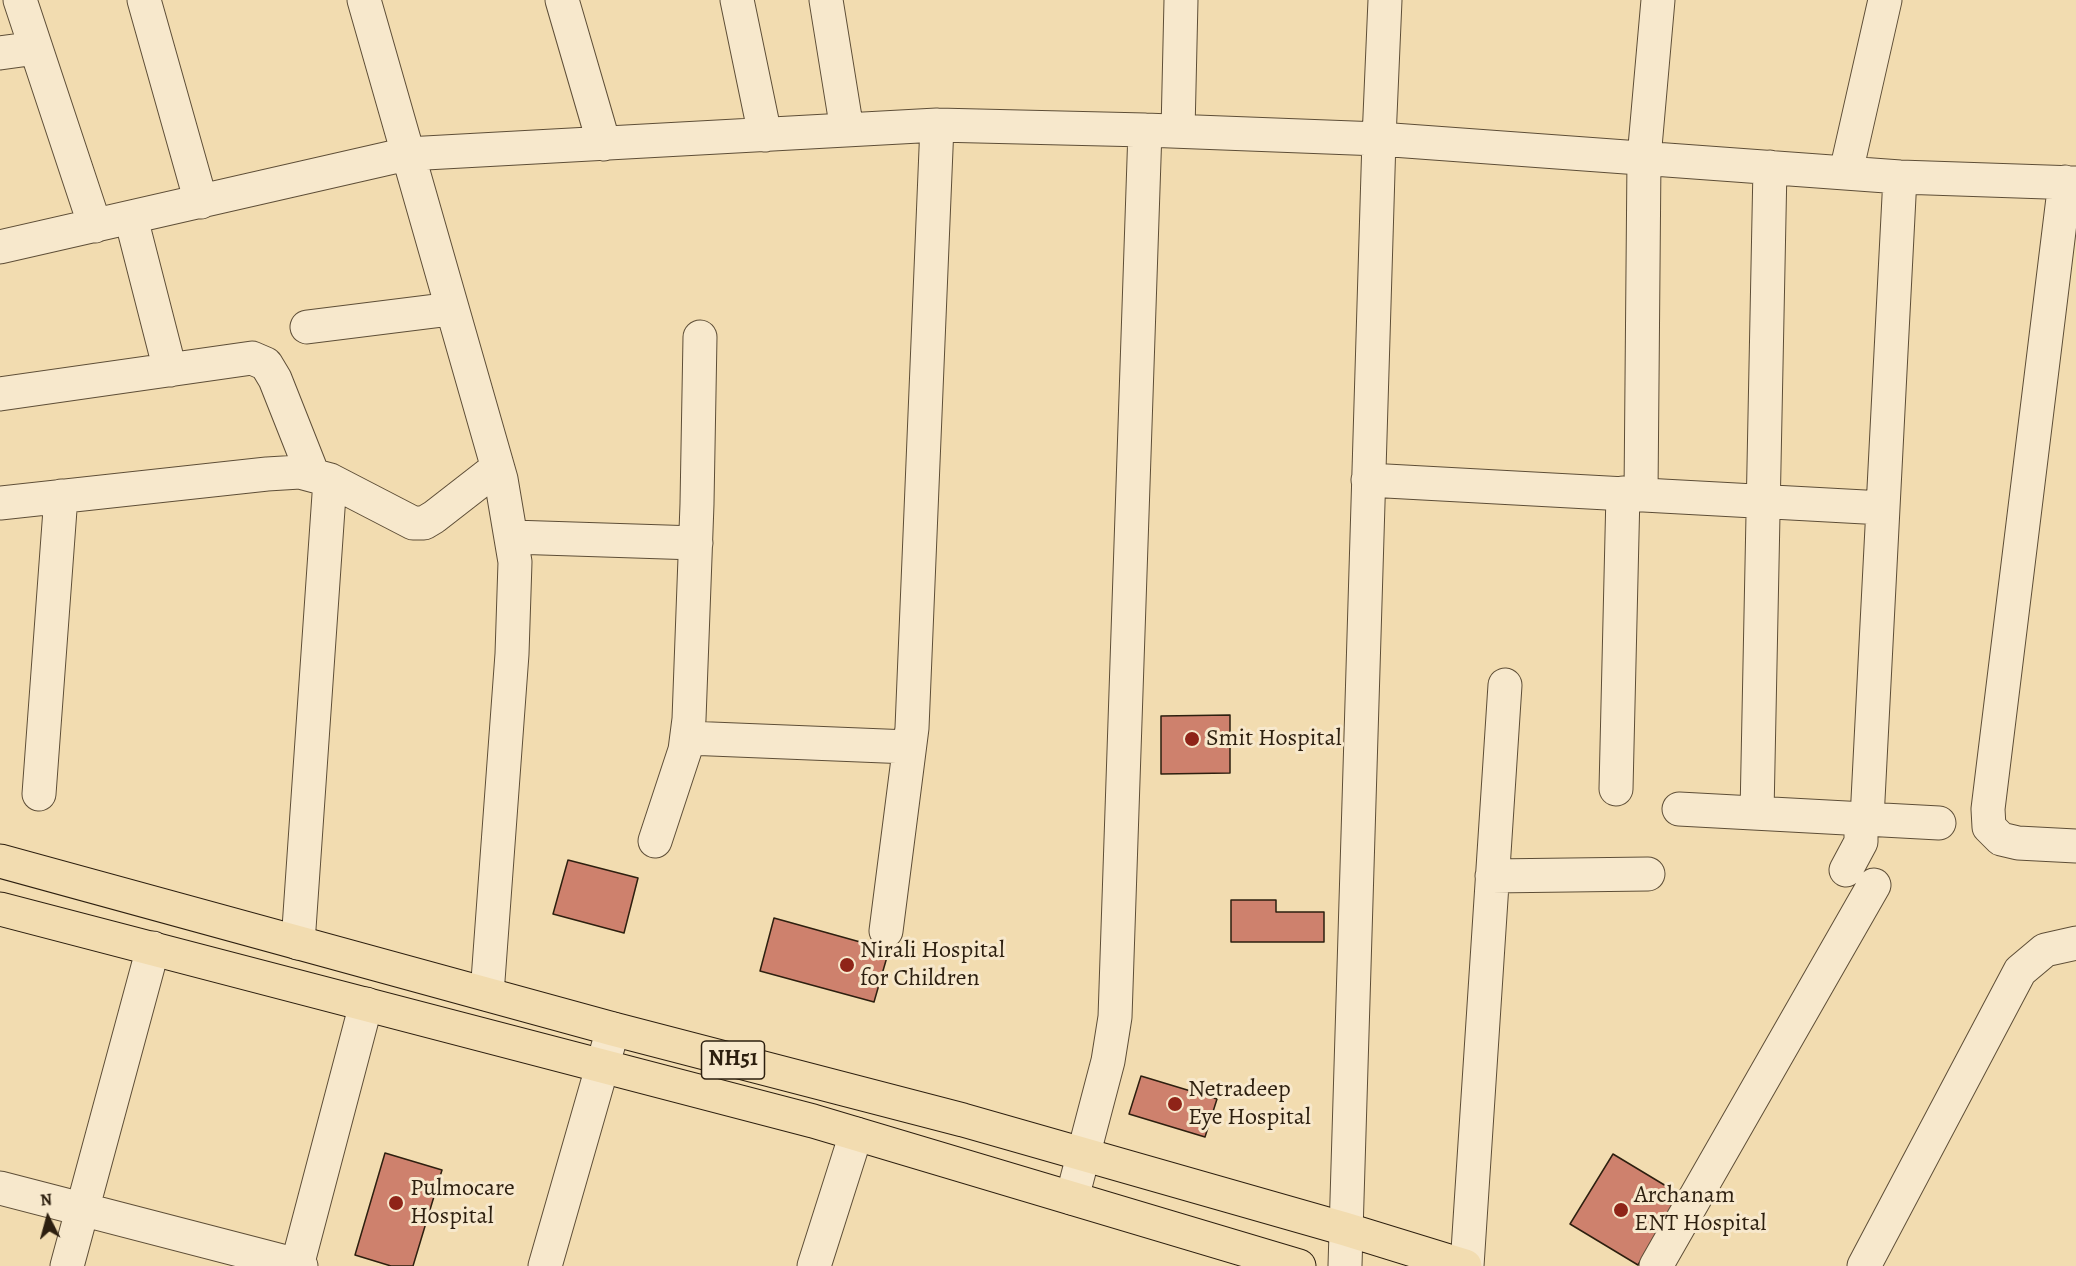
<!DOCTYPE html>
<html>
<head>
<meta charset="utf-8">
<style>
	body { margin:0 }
	#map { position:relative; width:2076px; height:1266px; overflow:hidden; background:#f2dcb0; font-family:Alegreya,serif }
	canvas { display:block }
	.north { position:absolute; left:18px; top:1188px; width:60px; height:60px; -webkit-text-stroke:4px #f7e8cc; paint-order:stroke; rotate:354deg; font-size:16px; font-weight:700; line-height:24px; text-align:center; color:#2d1f0f }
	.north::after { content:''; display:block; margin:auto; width:21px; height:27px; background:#2d1f0f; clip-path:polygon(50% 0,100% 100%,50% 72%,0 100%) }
</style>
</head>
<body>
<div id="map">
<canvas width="2076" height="1266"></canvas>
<div class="north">N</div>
</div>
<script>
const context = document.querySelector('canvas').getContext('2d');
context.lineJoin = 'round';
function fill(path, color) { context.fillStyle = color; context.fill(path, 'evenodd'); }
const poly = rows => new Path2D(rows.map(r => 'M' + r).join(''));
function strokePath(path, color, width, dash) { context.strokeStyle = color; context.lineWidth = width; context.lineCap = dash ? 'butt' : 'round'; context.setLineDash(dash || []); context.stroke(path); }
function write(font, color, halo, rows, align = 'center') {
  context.font = font + ' Alegreya,serif'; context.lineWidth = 6; context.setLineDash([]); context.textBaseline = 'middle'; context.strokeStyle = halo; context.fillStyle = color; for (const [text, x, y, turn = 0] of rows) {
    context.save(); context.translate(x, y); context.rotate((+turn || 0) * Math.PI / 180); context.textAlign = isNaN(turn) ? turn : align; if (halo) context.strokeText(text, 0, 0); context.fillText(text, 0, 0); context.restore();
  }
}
const building = poly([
	[1230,715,1230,773,1161,774,1161,716,1230,715],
	[568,860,638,878,624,933,553,914,568,860],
	[1231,900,1276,900,1276,912,1324,912,1324,942,1231,942,1231,900],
	[774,918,889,950,874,1002,760,971,774,918],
	[1141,1076,1217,1099,1205,1137,1129,1114,1141,1076],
	[385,1153,442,1170,413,1266,391,1266,355,1255,385,1153],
	[1613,1154,1681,1195,1638,1265,1570,1224,1613,1154]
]);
const minor = poly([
	[20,0,95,226],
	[144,0,201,202],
	[364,0,501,479,515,562,512,654,487,994],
	[562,0,604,144],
	[737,0,765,135],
	[826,0,847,130],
	[0,53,36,48],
	[1178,131,1181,0],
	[1846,172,1885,0],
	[2065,182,1988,809,1989,827,2001,839,2018,843,2076,846],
	[131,218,170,370],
	[0,247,407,154,937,125,1145,130,1379,139,1900,177,2076,183],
	[307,327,451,309],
	[0,394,252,358,266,364,275,379,313,475],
	[1368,480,1883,508],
	[1641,494,1644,158,1658,0],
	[0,503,267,474,300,472,330,480,413,523,424,523,434,517,497,468],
	[512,537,696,543],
	[687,738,909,747],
	[1616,789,1623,493],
	[39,794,61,496],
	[1679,809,1939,823],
	[1757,813,1770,167],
	[1867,819,1900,177],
	[655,841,685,750,689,719,697,504,700,337],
	[1846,870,1861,842,1861,819],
	[1492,876,1648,874],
	[886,931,912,728,937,125],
	[298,943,330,480],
	[0,1188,301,1266],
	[1072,1198,1108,1061,1115,1017,1145,130],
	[67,1266,153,948],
	[297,1266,366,1004],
	[545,1266,613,1029],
	[814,1266,856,1134],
	[1345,1266,1379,139,1385,0],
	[1467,1266,1505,685],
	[1656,1266,1874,885],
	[1864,1266,2020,971,2045,950,2076,943]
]);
const highway = poly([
	[0,861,613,1029,963,1120,1345,1229,1465,1266],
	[0,909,813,1121,1299,1266]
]);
const markers = [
	[1192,739,8,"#8f2418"],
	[847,965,8,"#8f2418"],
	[1175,1104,8,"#8f2418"],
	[396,1203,8,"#8f2418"],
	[1621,1210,8,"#8f2418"]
];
const shields = [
	[733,1060,63]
];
const shieldNames = [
	["NH51",733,1060]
];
const poiNames = [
	["Smit Hospital",1206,739],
	["Nirali Hospital",860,951],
	["for Children",860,979],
	["Netradeep",1188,1090],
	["Eye Hospital",1188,1118],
	["Pulmocare",410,1189],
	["Hospital",410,1217],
	["Archanam",1634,1196],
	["ENT Hospital",1634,1224]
];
fill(building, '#ce816d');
strokePath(building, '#2d1f0f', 1.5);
strokePath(minor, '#5e4e37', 35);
strokePath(highway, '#2d1f0f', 35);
strokePath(minor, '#f7e8cc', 33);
strokePath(highway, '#f2dcb0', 33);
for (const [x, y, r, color] of markers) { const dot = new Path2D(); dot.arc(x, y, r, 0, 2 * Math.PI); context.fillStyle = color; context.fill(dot); strokePath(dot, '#f7e8cc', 2); }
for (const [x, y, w] of shields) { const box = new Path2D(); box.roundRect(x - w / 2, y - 19, w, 38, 4.5); context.fillStyle = '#f7e8cc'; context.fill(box); strokePath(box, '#2d1f0f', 1.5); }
write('bold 22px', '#2d1f0f', null, shieldNames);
write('24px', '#2d1f0f', '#f7e8cc', poiNames, 'left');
</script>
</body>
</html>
